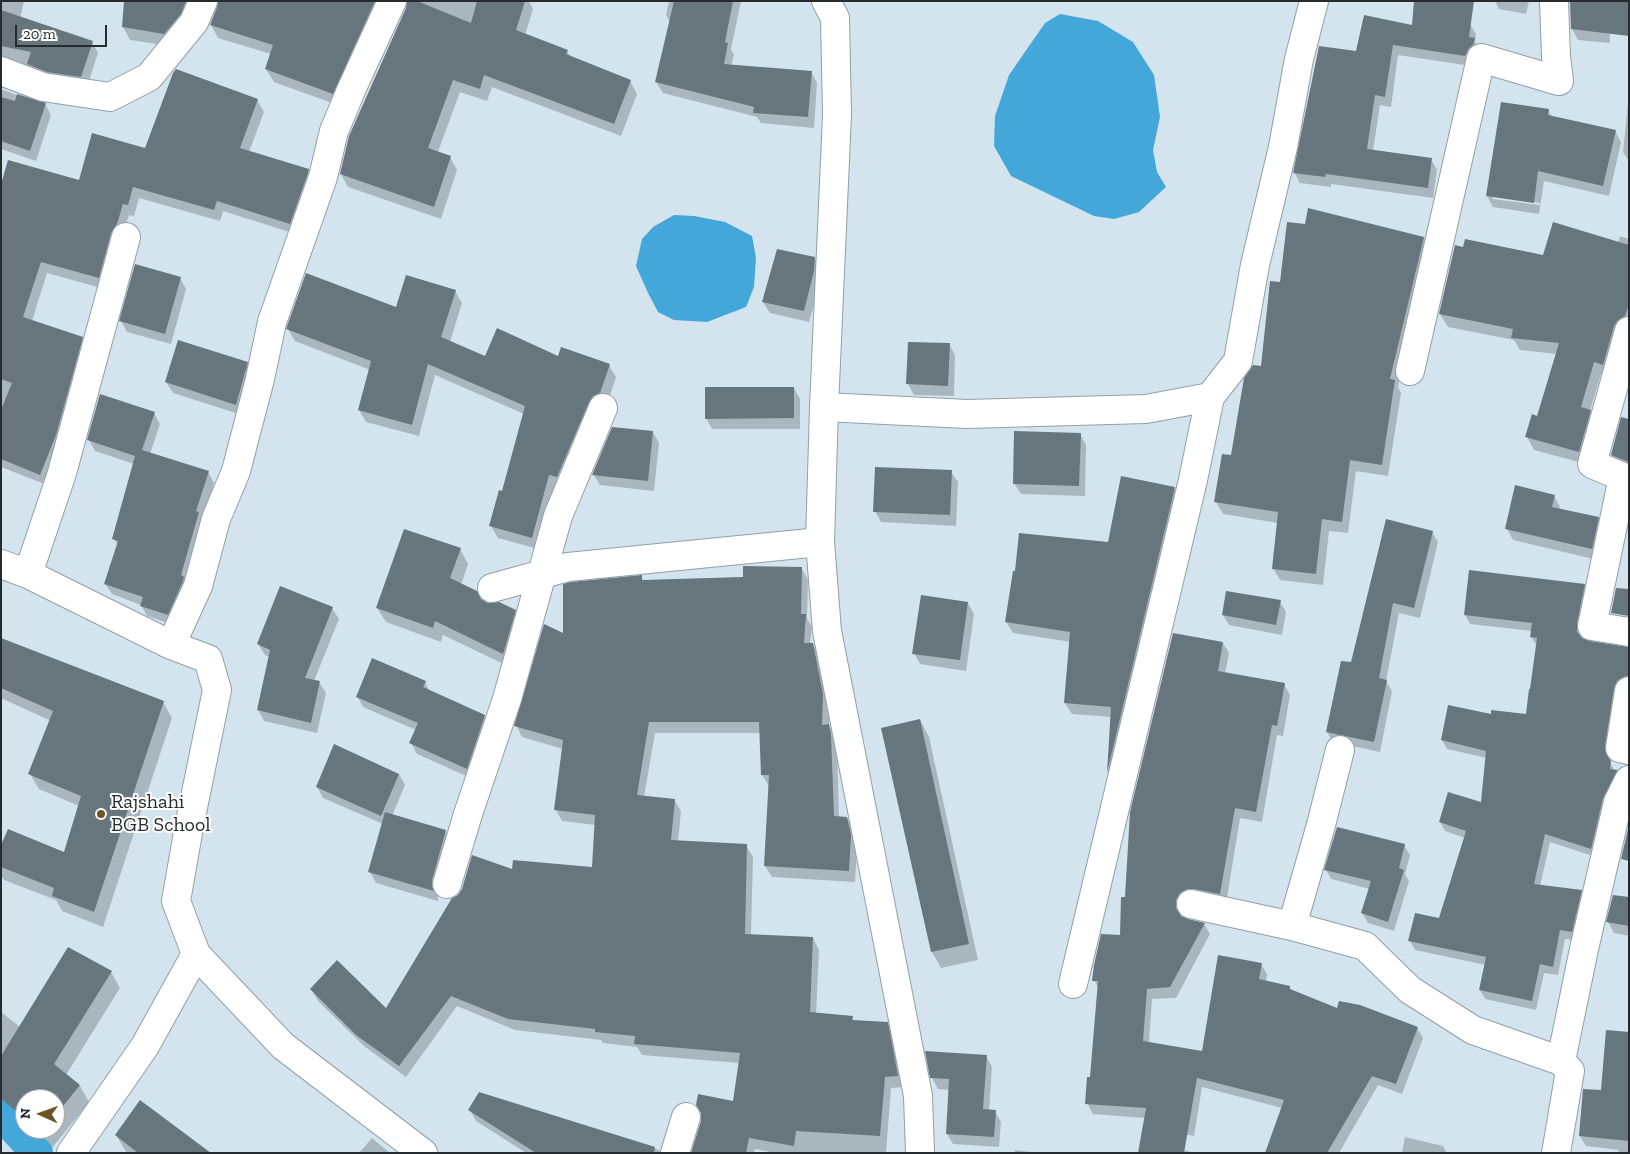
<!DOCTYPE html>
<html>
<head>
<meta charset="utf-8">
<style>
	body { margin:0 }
	#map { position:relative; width:1630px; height:1154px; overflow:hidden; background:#d4e4ee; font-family:"Zilla Slab",serif }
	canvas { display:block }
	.frame { position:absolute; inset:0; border:2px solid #252b2f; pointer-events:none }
	.north { position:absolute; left:15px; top:1089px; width:50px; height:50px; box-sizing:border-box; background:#fff; border:1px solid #a8aaac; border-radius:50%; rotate:272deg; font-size:14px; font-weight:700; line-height:20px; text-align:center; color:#252b2f }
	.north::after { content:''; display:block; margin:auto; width:18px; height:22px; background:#6d5626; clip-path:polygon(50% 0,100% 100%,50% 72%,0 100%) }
	.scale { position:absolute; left:15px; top:25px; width:92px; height:22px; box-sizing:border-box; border:2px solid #252b2f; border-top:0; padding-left:6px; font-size:15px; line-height:18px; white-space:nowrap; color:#252b2f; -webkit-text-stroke:4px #fff; paint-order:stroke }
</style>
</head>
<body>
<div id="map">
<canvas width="1630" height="1154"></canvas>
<div class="frame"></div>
<div class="north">N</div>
<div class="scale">20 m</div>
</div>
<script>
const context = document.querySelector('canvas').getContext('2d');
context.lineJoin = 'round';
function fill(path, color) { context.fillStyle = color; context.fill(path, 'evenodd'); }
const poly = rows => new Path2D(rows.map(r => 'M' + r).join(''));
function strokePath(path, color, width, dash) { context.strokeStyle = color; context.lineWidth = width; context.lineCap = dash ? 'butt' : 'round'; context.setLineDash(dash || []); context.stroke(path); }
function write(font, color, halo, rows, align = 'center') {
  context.font = font + ' "Zilla Slab",serif'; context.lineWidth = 4; context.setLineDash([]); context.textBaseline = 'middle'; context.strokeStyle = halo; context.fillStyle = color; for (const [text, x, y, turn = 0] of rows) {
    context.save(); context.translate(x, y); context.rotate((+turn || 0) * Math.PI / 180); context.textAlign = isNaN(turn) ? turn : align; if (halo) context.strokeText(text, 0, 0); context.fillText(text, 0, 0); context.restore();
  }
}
const water = poly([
	[1060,14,1098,21,1133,42,1154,75,1160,117,1153,150,1157,172,1166,187,1139,212,1114,219,1094,216,1011,176,994,146,995,116,1009,75,1045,23],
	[674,215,694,216,725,222,752,236,756,258,754,287,746,307,707,322,674,320,658,312,648,293,636,266,642,239,653,227]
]);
const shadow = poly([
	[1,1,24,1,20,18,92,42,98,53,87,87,1,65],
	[126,1,201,1,171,46,130,40,123,27],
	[220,1,390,1,340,106,274,82,266,69,271,54,218,38,211,25],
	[408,1,529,1,533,9,525,35,567,51,571,58,630,81,637,94,621,136,492,87,487,101,460,92,438,152,450,157,457,170,441,219,348,187,341,174,407,8],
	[669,1,741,1,731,49,734,55,731,66,811,72,817,83,814,128,761,123,757,117,663,93,656,82,670,22,666,15],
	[1495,1,1529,1,1526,14,1499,9],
	[1609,13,1610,43,1578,40,1572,29],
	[1470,24,1476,34,1475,42,1480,49,1471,66,1398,55,1391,107,1380,105,1373,151,1431,159,1437,170,1433,198,1331,184,1331,187,1300,183,1294,172,1357,53,1423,28],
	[1,89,37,103,45,104,51,115,36,161,1,149],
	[1629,94,1629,161,1623,152],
	[257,100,264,112,249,152,308,171,315,182,296,234,223,211,220,221,139,198,134,216,129,215,105,289,47,273,32,321,82,338,89,349,47,485,1,467,1,188,80,182,145,150],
	[1502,103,1548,110,1552,117,1615,131,1621,142,1609,196,1544,181,1539,214,1493,207,1487,196],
	[1493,196,1540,203,1540,205,1493,199],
	[1620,236,1629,239,1629,331,1611,377,1601,374,1590,411,1598,424,1586,464,1534,450,1527,437,1538,417,1557,354,1520,350,1514,340,1448,327,1440,314,1544,257,1618,243],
	[1424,238,1430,250,1398,387,1401,393,1388,476,1356,471,1348,533,1329,531,1323,585,1280,580,1273,568,1278,523,1223,514,1216,502,1262,367,1281,284],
	[814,258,821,269,820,283,809,322,770,313,763,302],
	[180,278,186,289,171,344,127,332,121,321],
	[455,291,462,303,450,342,486,357,559,358,609,365,616,377,607,405,538,549,498,538,491,526,503,493,524,414,435,375,419,436,366,422,359,410,370,370,295,341,288,329,397,309],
	[949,344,955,355,954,396,914,395,908,384],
	[247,363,253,374,242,415,173,393,166,382],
	[794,388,800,399,800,429,712,429,706,418],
	[154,413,160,424,150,454,208,472,214,483,174,625,147,616,141,605,112,594,105,584,118,546,114,539,134,464,95,451,89,440],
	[1629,420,1629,470,1618,466,1612,455],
	[653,432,659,443,654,491,600,485,594,475],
	[1080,434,1086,445,1085,496,1021,494,1014,483],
	[951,472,958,482,956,526,881,522,875,511],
	[1174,488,1181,499,1113,782,1108,773,1111,717,1072,714,1065,703,1071,642,1013,633,1006,622,1109,544],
	[1554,496,1560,507,1559,510,1598,518,1604,529,1598,560,1513,540,1507,529],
	[1432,532,1438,542,1420,618,1399,613,1386,681,1392,691,1380,752,1333,742,1327,732,1352,664],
	[460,549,468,564,461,585,487,604,515,611,523,626,512,668,443,635,441,642,386,622,377,608],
	[802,569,808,580,807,618,812,627,810,644,813,644,819,656,829,706,829,726,835,737,837,747,839,818,847,818,853,829,857,847,855,882,772,877,765,866,769,786,762,775,761,733,655,733,644,797,674,800,681,811,678,842,746,845,753,857,751,935,813,938,819,950,816,1014,852,1017,854,1021,887,1023,893,1035,904,1087,891,1088,886,1153,775,1153,755,1149,754,1153,693,1153,734,1102,740,1063,642,1055,637,1047,603,1043,601,1040,515,1030,457,1006,406,1077,364,1046,318,1001,311,989,386,1010,514,870,594,869,595,825,562,821,556,810,563,749,522,737,516,725,564,635,641,577,644,581,744,578],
	[1584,585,1589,594,1581,633,1582,639,1629,653,1629,685,1609,755,1610,762,1614,770,1609,803,1596,857,1550,842,1540,886,1581,892,1586,900,1577,940,1565,939,1558,975,1544,973,1536,1010,1485,999,1480,990,1486,965,1415,950,1410,941,1439,920,1465,838,1445,831,1440,822,1482,803,1487,758,1447,749,1442,740,1449,706,1492,716,1527,716,1537,646,1531,637,1532,631,1470,624,1465,615],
	[1280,602,1286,612,1282,635,1229,625,1223,615],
	[968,603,974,614,966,671,920,664,914,653],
	[332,608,339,619,314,681,319,682,326,693,317,733,264,721,258,710,270,657,265,655,258,644],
	[1,639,163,702,172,718,103,927,62,911,56,900,4,880,1,875,1,848,65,854,79,806,39,789,30,774,51,721,1,698],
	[1223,643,1229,653,1225,674,1284,684,1290,695,1283,736,1277,735,1262,822,1240,818,1226,904,1181,911,1181,917,1204,924,1210,934,1176,998,1152,999,1149,1043,1203,1052,1261,964,1267,974,1266,982,1289,987,1292,991,1338,1009,1417,1028,1423,1038,1402,1094,1378,1085,1339,1153,1266,1153,1282,1108,1202,1087,1194,1136,1152,1128,1145,1118,1093,1114,1087,1103,1091,1078,1099,989,1094,980,1121,937,1126,898],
	[425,682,430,692,484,716,491,727,473,779,417,754,411,743,416,730,363,707,357,696],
	[920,720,929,737,978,960,941,968,932,952,883,728],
	[399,774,405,785,392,816,445,831,452,842,438,892,438,901,376,883,370,872,383,824,323,798,317,787],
	[1404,845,1410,855,1405,874,1409,881,1394,931,1368,923,1362,913,1370,889,1331,879,1326,870],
	[1629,899,1629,936,1614,933,1608,922],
	[111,972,120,988,66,1075,80,1086,89,1102,52,1148,29,1129,55,1129,55,1099,25,1099,25,1126,1,1107,1,1012,20,1027],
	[1629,1033,1629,1153,1618,1153,1619,1150,1586,1146,1580,1136],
	[986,1056,992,1067,989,1111,995,1111,1001,1122,999,1147,953,1144,947,1134,949,1090,938,1089,932,1078],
	[480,1093,659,1150,661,1153,526,1153,476,1121,470,1110],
	[116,1135,209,1153,128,1153,125,1150],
	[1405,1137,1443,1146,1447,1153,1402,1153],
	[372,1138,390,1153,359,1153],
	[1015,1150,1039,1153,1015,1153],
	[1183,1150,1195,1153,1183,1153]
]);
const canal = poly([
	[1,1114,37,1153]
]);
const building = poly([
	[124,1,186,1,181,14,164,34,122,27],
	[218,1,375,1,333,94,265,69,273,45,210,25,217,7],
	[407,1,417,1,471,23,477,1,525,1,516,30,568,50,566,54,631,80,614,124,484,75,480,89,453,80,428,148,451,156,434,207,340,174,349,136,406,8],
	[674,1,733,1,725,42,728,43,724,64,812,71,808,117,753,113,754,107,655,82],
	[1414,1,1474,1,1469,37,1475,38,1473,45,1469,48,1465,56,1393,45,1385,97,1375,95,1367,149,1432,158,1428,188,1326,174,1325,177,1293,173,1319,46,1356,51,1364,15,1412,25],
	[1570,1,1629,1,1629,36,1571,29],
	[1,10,93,41,81,77,47,72,27,64,31,52,1,46],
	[176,69,258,99,240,148,309,169,308,173,290,224,217,201,214,210,133,187,128,205,123,204,117,224,111,233,99,278,41,262,23,317,83,337,56,435,40,475,1,459,1,410,12,383,1,379,1,184,8,160,79,180,92,133,145,148,173,73],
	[17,94,46,103,30,151,1,141,1,97,15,101],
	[1501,102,1549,109,1548,115,1616,130,1603,186,1538,171,1534,203,1486,196],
	[1308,208,1424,237,1390,379,1395,380,1382,465,1350,460,1342,522,1322,519,1316,574,1272,569,1278,512,1214,502,1222,454,1231,455,1244,378,1253,365,1261,366,1270,281,1280,282,1287,222,1305,224],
	[1553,222,1629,245,1629,304,1625,316,1618,320,1614,326,1603,365,1594,362,1581,407,1591,410,1579,452,1525,437,1532,414,1537,416,1559,343,1511,338,1513,329,1439,314,1455,245,1463,247,1465,239,1543,255],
	[777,249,815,257,814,271,804,311,762,302],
	[135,264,181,277,165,334,119,321],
	[306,273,396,307,406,275,456,290,441,337,485,356,497,328,558,356,561,347,610,364,600,393,593,396,589,402,557,477,549,475,532,538,489,526,499,490,502,491,525,406,428,364,412,425,358,410,371,361,286,329],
	[178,340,248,362,236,405,165,382],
	[908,342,950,343,948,386,906,384],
	[705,387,794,387,794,418,705,419],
	[100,394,155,412,142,450,209,471,196,511,199,512,181,575,184,577,183,581,168,615,140,606,143,597,104,584,118,541,112,539,135,456,87,440],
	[1621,417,1629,419,1629,462,1611,455],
	[612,427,653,431,648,481,592,475],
	[1014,431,1081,433,1079,486,1013,484],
	[875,467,952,470,950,515,873,512],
	[1121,476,1175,487,1107,773,1111,707,1064,703,1070,632,1005,622,1013,571,1015,571,1019,533,1108,542],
	[1515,485,1555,495,1552,507,1599,517,1592,549,1505,529],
	[1386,519,1433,531,1414,608,1393,603,1379,678,1387,680,1374,742,1326,732,1341,661,1351,662],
	[404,529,461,548,450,578,477,591,481,599,488,603,499,602,516,610,503,654,435,621,433,628,376,608],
	[743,566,802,567,801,614,806,614,804,643,813,643,823,694,822,725,829,724,831,735,834,816,847,817,851,835,849,871,764,866,769,775,761,775,759,722,649,722,637,795,675,799,671,840,747,844,745,934,813,937,810,1012,853,1016,852,1020,888,1022,898,1076,885,1077,880,1136,796,1131,794,1146,749,1138,746,1153,691,1153,701,1121,701,1113,696,1105,698,1094,733,1101,740,1053,634,1044,635,1036,595,1032,595,1029,508,1019,451,996,399,1066,356,1035,310,989,337,960,386,1008,452,898,458,895,462,889,472,855,512,869,513,860,592,867,595,815,554,810,563,740,514,726,544,624,563,633,563,584,571,582,642,575,642,580,743,577],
	[1469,570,1585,584,1577,623,1577,632,1582,638,1590,641,1629,647,1629,676,1623,677,1617,681,1614,688,1605,746,1606,754,1611,761,1610,769,1618,770,1603,798,1591,849,1545,834,1534,884,1582,890,1572,932,1560,930,1553,967,1540,964,1532,1001,1479,990,1486,957,1408,941,1415,913,1439,918,1466,831,1439,822,1448,792,1481,802,1486,751,1441,740,1448,705,1491,714,1491,710,1526,714,1529,689,1530,689,1537,638,1530,637,1532,623,1464,615],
	[280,586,333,607,305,678,320,681,311,723,257,710,270,650,257,644],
	[1616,588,1629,589,1629,616,1611,613],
	[1226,591,1281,600,1276,625,1222,615],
	[921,595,968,602,960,660,912,654],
	[1173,633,1223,642,1218,671,1285,683,1277,726,1272,725,1256,812,1235,808,1220,894,1194,889,1187,889,1180,893,1176,900,1176,908,1181,916,1188,919,1205,923,1170,987,1147,989,1143,1041,1202,1051,1218,955,1262,963,1259,979,1290,986,1290,989,1337,1008,1339,1001,1360,1005,1418,1027,1396,1084,1372,1076,1327,1153,1265,1153,1284,1100,1197,1078,1184,1153,1138,1153,1146,1108,1085,1104,1087,1077,1090,1077,1098,981,1092,981,1094,965,1101,934,1120,935,1121,897,1125,897,1130,812],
	[1,638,164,701,94,912,52,896,54,888,1,867,1,845,8,829,64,852,81,796,28,774,53,711,1,688],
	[372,658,426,681,423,687,485,715,467,769,409,743,418,723,356,697],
	[920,719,969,944,931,952,881,728],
	[334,744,399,774,381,816,316,787],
	[385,812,446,830,432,880,432,887,434,891,368,872],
	[1629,825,1629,861,1621,859],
	[1337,827,1405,844,1399,868,1404,870,1388,922,1361,913,1371,881,1324,870],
	[1613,895,1629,897,1629,926,1606,922],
	[68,947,112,971,54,1064,80,1085,55,1116,55,1099,25,1099,25,1118,1,1099,1,1056],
	[1606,1030,1629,1032,1629,1141,1579,1136,1583,1089,1601,1090],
	[925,1051,987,1055,983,1109,996,1110,994,1137,946,1134,949,1079,930,1078],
	[479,1092,655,1147,654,1153,536,1153,468,1110],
	[140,1100,211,1153,138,1153,115,1135]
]);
const street = poly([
	[1,71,43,87,110,97,149,77,194,22,203,1],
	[1629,331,1592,464,1623,477,1592,626,1629,632],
	[1410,371,1481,58,1559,81,1556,56,1554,1],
	[824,407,967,414,1146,409,1210,397,1238,361,1255,265,1283,147,1299,59,1314,1],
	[1,564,28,574,171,645,208,659,217,690,189,827,176,901,196,954,283,1046,423,1153],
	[28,574,62,473,126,237],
	[492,588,568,567,820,542],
	[171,645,198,586,216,519,236,471,260,379,272,322,323,177,334,131,352,88,392,1],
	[1629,691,1620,748,1629,750],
	[447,884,468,814,507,699,558,516,603,408],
	[1191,904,1292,926,1365,946,1410,990,1473,1030,1561,1061],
	[1292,926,1321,825,1340,750],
	[1073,984,1193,480,1210,397],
	[71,1153,145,1046,196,954],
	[675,1153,686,1117],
	[1556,1153,1570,1071,1561,1061,1584,949,1618,802,1629,780]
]);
const secondary = poly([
	[826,1,835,18,837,115,824,407,820,542,827,631,918,1096,920,1153]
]);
const markers = [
	[101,814,5,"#6d5626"]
];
const poiNames = [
	["Rajshahi",111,802],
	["BGB School",111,825]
];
fill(water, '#43a7d9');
fill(shadow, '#0003');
strokePath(canal, '#43a7d9', 32);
fill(building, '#67757d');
strokePath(street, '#909fa8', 30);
strokePath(secondary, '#909fa8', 30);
strokePath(street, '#fff', 28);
strokePath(secondary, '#fff', 28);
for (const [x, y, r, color] of markers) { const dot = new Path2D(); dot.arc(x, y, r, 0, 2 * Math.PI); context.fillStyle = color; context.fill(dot); strokePath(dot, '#fff', 2); }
write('20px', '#252b2f', '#fff', poiNames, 'left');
</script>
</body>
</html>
